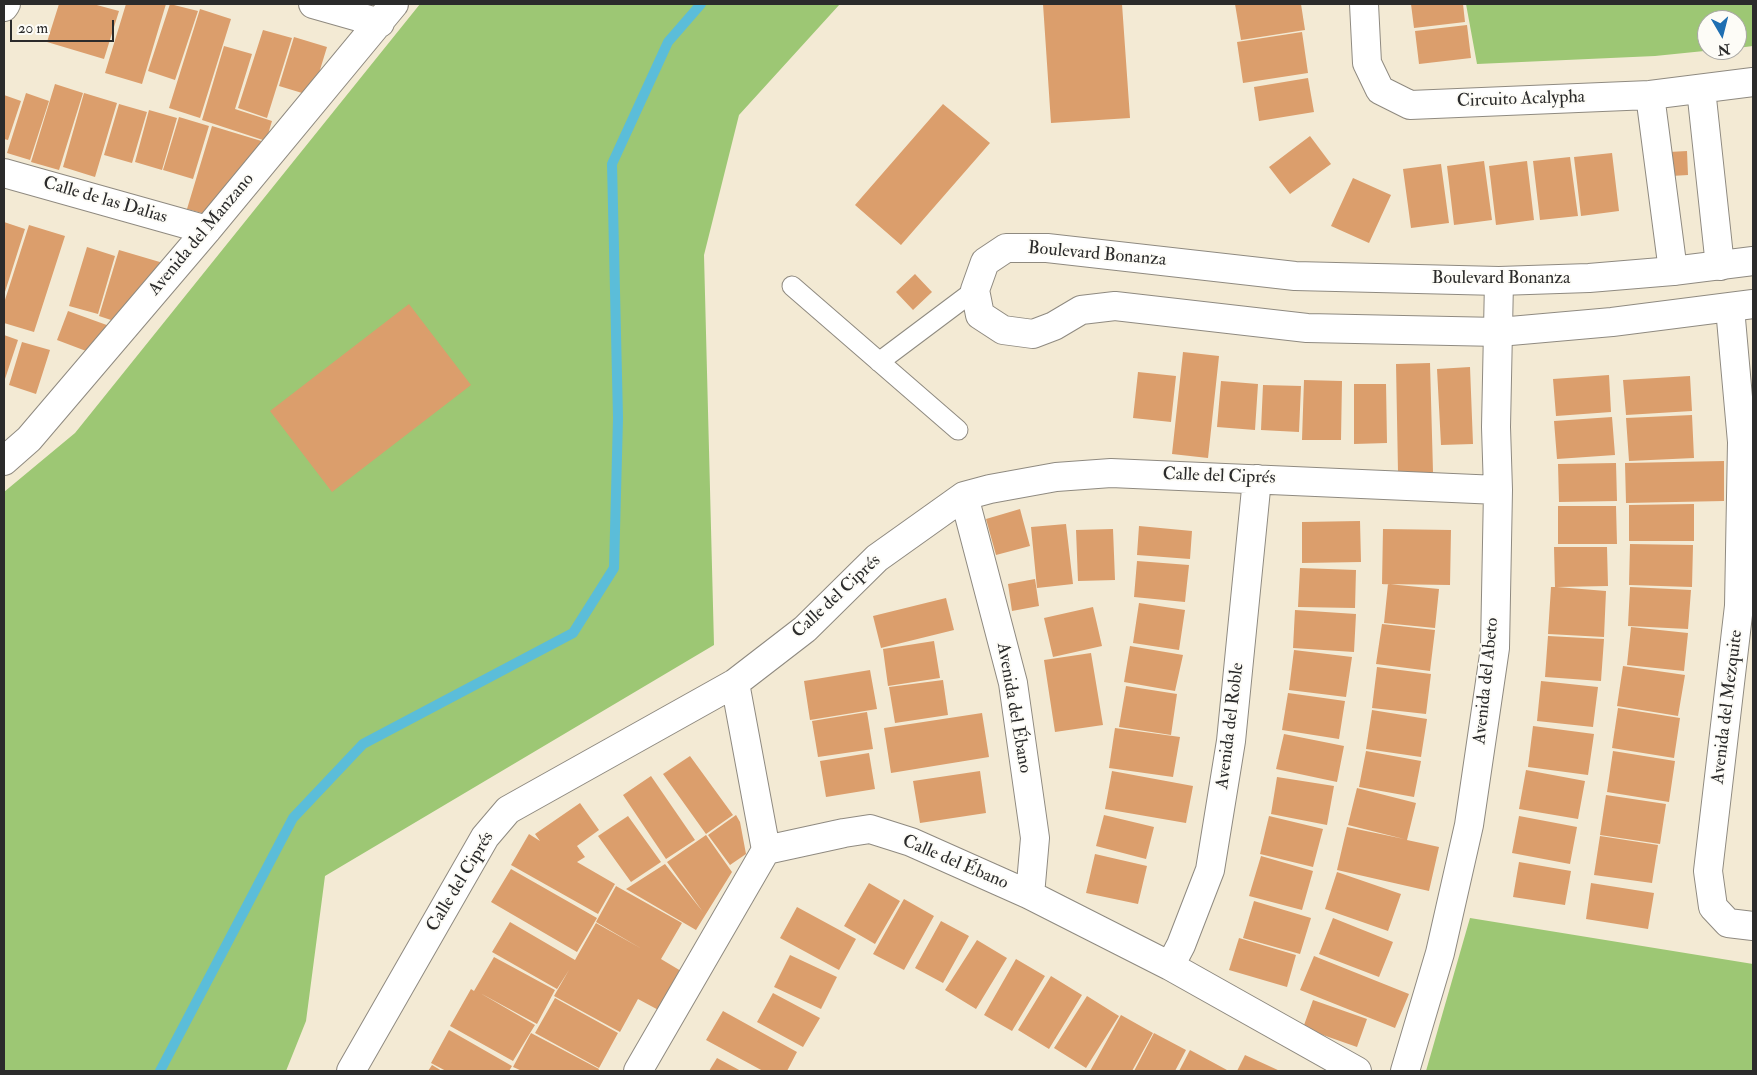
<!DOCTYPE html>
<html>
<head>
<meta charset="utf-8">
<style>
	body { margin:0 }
	#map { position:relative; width:1757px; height:1075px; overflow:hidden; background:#f3ead4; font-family:"IM FELL Double Pica",serif }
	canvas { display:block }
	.frame { position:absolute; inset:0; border:5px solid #2b2b2b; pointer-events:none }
	.north { position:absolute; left:1697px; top:10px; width:50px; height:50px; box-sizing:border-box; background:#fdfcf7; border:1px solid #a9a8a5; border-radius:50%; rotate:172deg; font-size:14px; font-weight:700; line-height:20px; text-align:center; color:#2b2b2b }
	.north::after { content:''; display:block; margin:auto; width:18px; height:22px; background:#1f6fb2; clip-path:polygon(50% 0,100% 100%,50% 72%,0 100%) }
	.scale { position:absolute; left:10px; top:20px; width:104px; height:22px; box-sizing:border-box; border:2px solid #2b2b2b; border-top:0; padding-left:6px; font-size:15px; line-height:18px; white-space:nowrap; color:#2b2b2b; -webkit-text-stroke:4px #fdfcf7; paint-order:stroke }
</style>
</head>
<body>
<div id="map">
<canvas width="1757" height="1075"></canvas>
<div class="frame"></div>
<div class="north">N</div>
<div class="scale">20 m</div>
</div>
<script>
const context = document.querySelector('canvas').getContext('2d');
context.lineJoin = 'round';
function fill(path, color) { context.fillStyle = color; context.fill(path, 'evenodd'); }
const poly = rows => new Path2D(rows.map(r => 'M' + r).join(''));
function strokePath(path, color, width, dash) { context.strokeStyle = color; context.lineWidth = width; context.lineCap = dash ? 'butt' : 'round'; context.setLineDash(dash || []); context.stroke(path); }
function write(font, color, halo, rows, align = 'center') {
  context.font = font + ' "IM FELL Double Pica",serif'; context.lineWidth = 4; context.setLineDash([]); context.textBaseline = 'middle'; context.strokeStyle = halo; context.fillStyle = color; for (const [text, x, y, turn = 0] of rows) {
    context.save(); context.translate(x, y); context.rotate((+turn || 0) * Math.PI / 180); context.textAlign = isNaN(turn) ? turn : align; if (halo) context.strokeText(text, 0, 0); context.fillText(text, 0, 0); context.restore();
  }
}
const green = poly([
	[420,4,840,4,739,115,704,255,714,645,325,876,306,1021,286,1071,4,1071,4,492,75,433],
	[1466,4,1753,4,1753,46,1737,48,1737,20,1707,20,1707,50,1714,50,1655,56,1477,64],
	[1470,918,1753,964,1753,1071,1426,1071]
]);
const stream = poly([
	[160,1071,293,818,363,744,573,633,614,568,618,418,612,164,668,42,701,4]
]);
const building = poly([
	[59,4,93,4,119,11,104,59,47,42],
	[126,4,166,4,142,84,105,73],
	[170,4,198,11,175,80,148,71],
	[1043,4,1122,4,1130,118,1051,123],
	[1235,4,1301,4,1305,30,1241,40],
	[1411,4,1463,4,1465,22,1414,28],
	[200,9,231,19,200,118,169,108],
	[1467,25,1471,58,1419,64,1415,31],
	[263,30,292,38,267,118,238,108],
	[1302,32,1308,73,1243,83,1237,42],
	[294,37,327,47,312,96,279,86],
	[224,46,252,54,235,109,272,121,266,141,202,120],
	[1308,78,1314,112,1259,121,1254,87],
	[55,84,83,93,59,170,31,162],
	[26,93,49,101,30,160,7,153],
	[84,93,117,103,95,177,63,167],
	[4,95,21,101,8,140,4,139],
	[119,104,147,112,132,163,104,155],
	[943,104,990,143,901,245,855,205],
	[149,110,177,118,162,170,135,162],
	[179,117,209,126,193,179,163,170],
	[212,126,268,143,213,216,187,209],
	[1310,136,1331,164,1290,194,1269,167],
	[1687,151,1688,175,1671,176,1669,152],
	[1612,153,1619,211,1581,216,1574,157],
	[1570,157,1578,216,1540,220,1533,161],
	[1484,161,1492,220,1454,225,1447,166],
	[1527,161,1534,220,1496,225,1489,166],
	[1441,164,1449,223,1411,228,1403,169],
	[1353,178,1391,195,1369,243,1331,226],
	[4,222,25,229,4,295],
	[29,225,65,236,34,332,4,323,4,303],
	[87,247,115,256,98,314,69,306],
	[119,250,170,265,117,322,99,316],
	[915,274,932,292,913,310,896,292],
	[409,304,471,385,332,492,270,411],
	[68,311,115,328,94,354,57,340],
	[4,335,18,340,4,382],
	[22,342,50,350,36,394,9,385],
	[1183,352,1219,356,1208,458,1172,454],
	[1430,363,1433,472,1398,472,1396,364],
	[1470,367,1473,444,1441,445,1437,369],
	[1138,372,1176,376,1171,422,1133,418],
	[1609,375,1611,412,1556,416,1553,379],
	[1690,376,1692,411,1626,415,1623,380],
	[1304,380,1342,381,1341,440,1302,440],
	[1221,381,1258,384,1255,430,1217,427],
	[1354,384,1386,384,1387,443,1354,444],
	[1263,385,1301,386,1299,432,1261,430],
	[1692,415,1694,458,1629,461,1626,418],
	[1612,417,1615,455,1557,459,1554,421],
	[1724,461,1724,501,1626,503,1625,463],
	[1616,463,1617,501,1559,502,1558,464],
	[1694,504,1694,541,1629,541,1629,505],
	[1558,506,1616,506,1617,544,1558,544],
	[1020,509,1030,546,996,555,986,519],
	[1360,521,1361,562,1302,563,1302,522],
	[1066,524,1073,584,1037,588,1031,527],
	[1139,526,1192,531,1190,559,1137,555],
	[1113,529,1115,580,1078,581,1076,530],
	[1383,529,1451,530,1450,585,1382,584],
	[1630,544,1693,545,1692,587,1629,585],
	[1554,547,1607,547,1608,586,1557,587,1606,591,1604,637,1548,634,1551,587,1555,587],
	[1137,561,1189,565,1185,602,1134,597],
	[1300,568,1356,570,1355,608,1298,607],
	[1035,579,1039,606,1012,611,1008,584],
	[1388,584,1439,589,1435,628,1384,623],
	[1630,587,1691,590,1688,629,1628,626],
	[946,598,954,630,881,648,873,616],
	[1139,603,1185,610,1179,650,1133,643],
	[1093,607,1102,646,1053,657,1044,618],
	[1295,610,1356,614,1354,652,1293,648],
	[1382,624,1435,630,1430,671,1376,664],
	[1631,627,1688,633,1684,671,1627,665],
	[1548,636,1604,639,1601,681,1545,677],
	[934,641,940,678,888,686,883,649],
	[1130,646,1183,655,1175,691,1124,682],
	[1294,650,1352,657,1346,697,1289,690],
	[1091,653,1103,725,1055,732,1044,660],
	[1623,666,1685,675,1678,716,1617,706],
	[1377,667,1431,674,1426,714,1372,708],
	[870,670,877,709,810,720,804,681],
	[943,680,948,715,895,723,889,687],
	[1541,681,1598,687,1593,727,1537,721],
	[1126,686,1177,694,1171,735,1119,727],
	[1288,693,1345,701,1339,739,1282,730],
	[1618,708,1680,718,1674,758,1612,748],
	[1372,710,1427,719,1421,757,1366,749],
	[867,712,873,749,818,757,812,721],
	[982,713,989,757,891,773,884,728],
	[1533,726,1594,734,1588,775,1528,767],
	[1115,728,1180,737,1173,777,1109,768],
	[1284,734,1344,746,1337,782,1276,769],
	[1366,751,1421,761,1414,797,1359,787],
	[1613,751,1675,761,1669,802,1607,792],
	[869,753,875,789,826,797,820,761],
	[690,756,733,815,706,834,663,774],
	[1526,770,1585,781,1578,819,1519,809],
	[980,771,986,813,920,823,913,781],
	[1112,771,1193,786,1186,823,1105,809],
	[651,776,695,840,666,859,623,795],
	[1277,777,1334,786,1327,825,1271,814],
	[1357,788,1416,803,1407,840,1439,847,1429,891,1337,870,1347,827,1404,839,1348,825],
	[1606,795,1666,804,1660,844,1600,835],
	[580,803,599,830,577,846,585,857,577,862,615,884,598,914,511,865,529,834,540,841,535,834],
	[736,815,740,822,746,854,730,865,708,835],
	[1104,815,1154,827,1146,859,1096,846],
	[628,816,661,862,631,882,598,836],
	[1269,816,1323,829,1313,867,1260,854],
	[1519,816,1577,827,1570,864,1512,853],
	[706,835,732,872,696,930,626,889,665,864,703,912,667,862],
	[1600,836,1658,845,1652,883,1594,875],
	[1095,854,1147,866,1138,904,1086,893],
	[1261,856,1313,871,1302,910,1249,896],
	[1519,862,1571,871,1565,905,1513,897],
	[511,869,597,918,577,952,491,902],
	[1337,872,1401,894,1388,931,1325,909],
	[869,883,900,901,875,944,844,926],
	[1591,883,1654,893,1648,929,1586,919],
	[616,886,682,923,661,959,686,974,664,1013,638,999,620,1032,554,996,569,970,557,989,492,952,510,922,575,960,596,923,642,949,596,922],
	[904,899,934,916,904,970,873,954],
	[1254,901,1311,918,1300,954,1243,938],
	[797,907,856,939,839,970,780,938],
	[1333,918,1393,942,1379,977,1319,954],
	[941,921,969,936,943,983,915,968],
	[1239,938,1296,955,1287,987,1229,970],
	[977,940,1007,958,976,1009,945,990],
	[790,955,837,977,821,1009,774,987],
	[1314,956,1409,994,1395,1028,1300,990],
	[494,957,555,990,537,1024,480,993,535,1025,513,1061,450,1026,471,989,474,991],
	[1016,959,1045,976,1012,1031,984,1015],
	[1051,976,1082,995,1049,1049,1018,1030],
	[773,993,820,1018,803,1047,757,1022],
	[1087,996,1119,1016,1086,1068,1054,1048],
	[555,998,618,1033,599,1068,535,1033],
	[1313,1000,1367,1019,1357,1047,1303,1028],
	[723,1011,797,1052,787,1071,763,1071,706,1040],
	[1121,1015,1153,1033,1132,1071,1090,1071],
	[449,1030,512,1066,509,1071,446,1071,431,1063],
	[531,1033,599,1069,598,1071,522,1071,513,1067],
	[1154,1033,1186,1050,1175,1071,1134,1071],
	[1190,1050,1227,1070,1227,1071,1179,1071],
	[1245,1055,1280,1071,1237,1071],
	[717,1058,741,1071,709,1071],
	[432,1065,442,1071,428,1071]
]);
const service = poly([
	[792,286,958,430],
	[879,362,975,290]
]);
const minor = poly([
	[313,4,380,23],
	[1364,4,1367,63,1380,90,1410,105,1650,95,1753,82],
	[4,7,6,4],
	[1701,89,1720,266],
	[1650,95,1673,271],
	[4,173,207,230],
	[1730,308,1742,442,1739,606,1708,871,1713,907,1728,923,1753,926],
	[4,461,29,439,207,230,394,4],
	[964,496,1013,683,1035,838,1030,895],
	[735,683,766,850],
	[1170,966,1181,945,1210,870,1231,741,1257,479],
	[351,1071,485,837,508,810,735,683,805,629,877,558,964,496,990,489,1056,477,1111,473,1498,490],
	[638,1071,766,850,844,833,870,829,911,842,1030,895,1170,966,1357,1071],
	[1405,1071,1440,953,1469,825,1495,648,1498,490,1496,427,1499,281]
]);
const tertiary = poly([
	[1753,261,1673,271,1589,278,1499,281,1295,276,1047,248,1006,248,985,262,975,290,980,315,1003,330,1033,334,1054,326,1081,310,1115,306,1307,328,1499,332,1612,322,1753,304]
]);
const streetNames = [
	["Circuito Acalypha",1521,100,-2],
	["Calle de las Dalias",105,201,16],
	["Avenida del Manzano",202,235,-50],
	["Boulevard Bonanza",1097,255,5],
	["Boulevard Bonanza",1501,279],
	["Calle del Ciprés",1219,477,2],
	["Calle del Ciprés",837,597,-43],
	["Avenida del Abeto",1487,681,-84],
	["Avenida del Mezquite",1728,707,-83],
	["Avenida del Ébano",1013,708,80],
	["Avenida del Roble",1231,726,-83],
	["Calle del Ébano",955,863,23],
	["Calle del Ciprés",461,882,-59]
];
fill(green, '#9dc774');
strokePath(stream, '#5bbdd9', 10);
fill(building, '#db9e6c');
strokePath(service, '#8f8a80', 21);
strokePath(minor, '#8f8a80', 30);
strokePath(tertiary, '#8f8a80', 30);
strokePath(service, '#fff', 19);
strokePath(minor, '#fff', 28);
strokePath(tertiary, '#fff', 28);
write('18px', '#2b2b2b', '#fdfcf7', streetNames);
</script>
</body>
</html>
